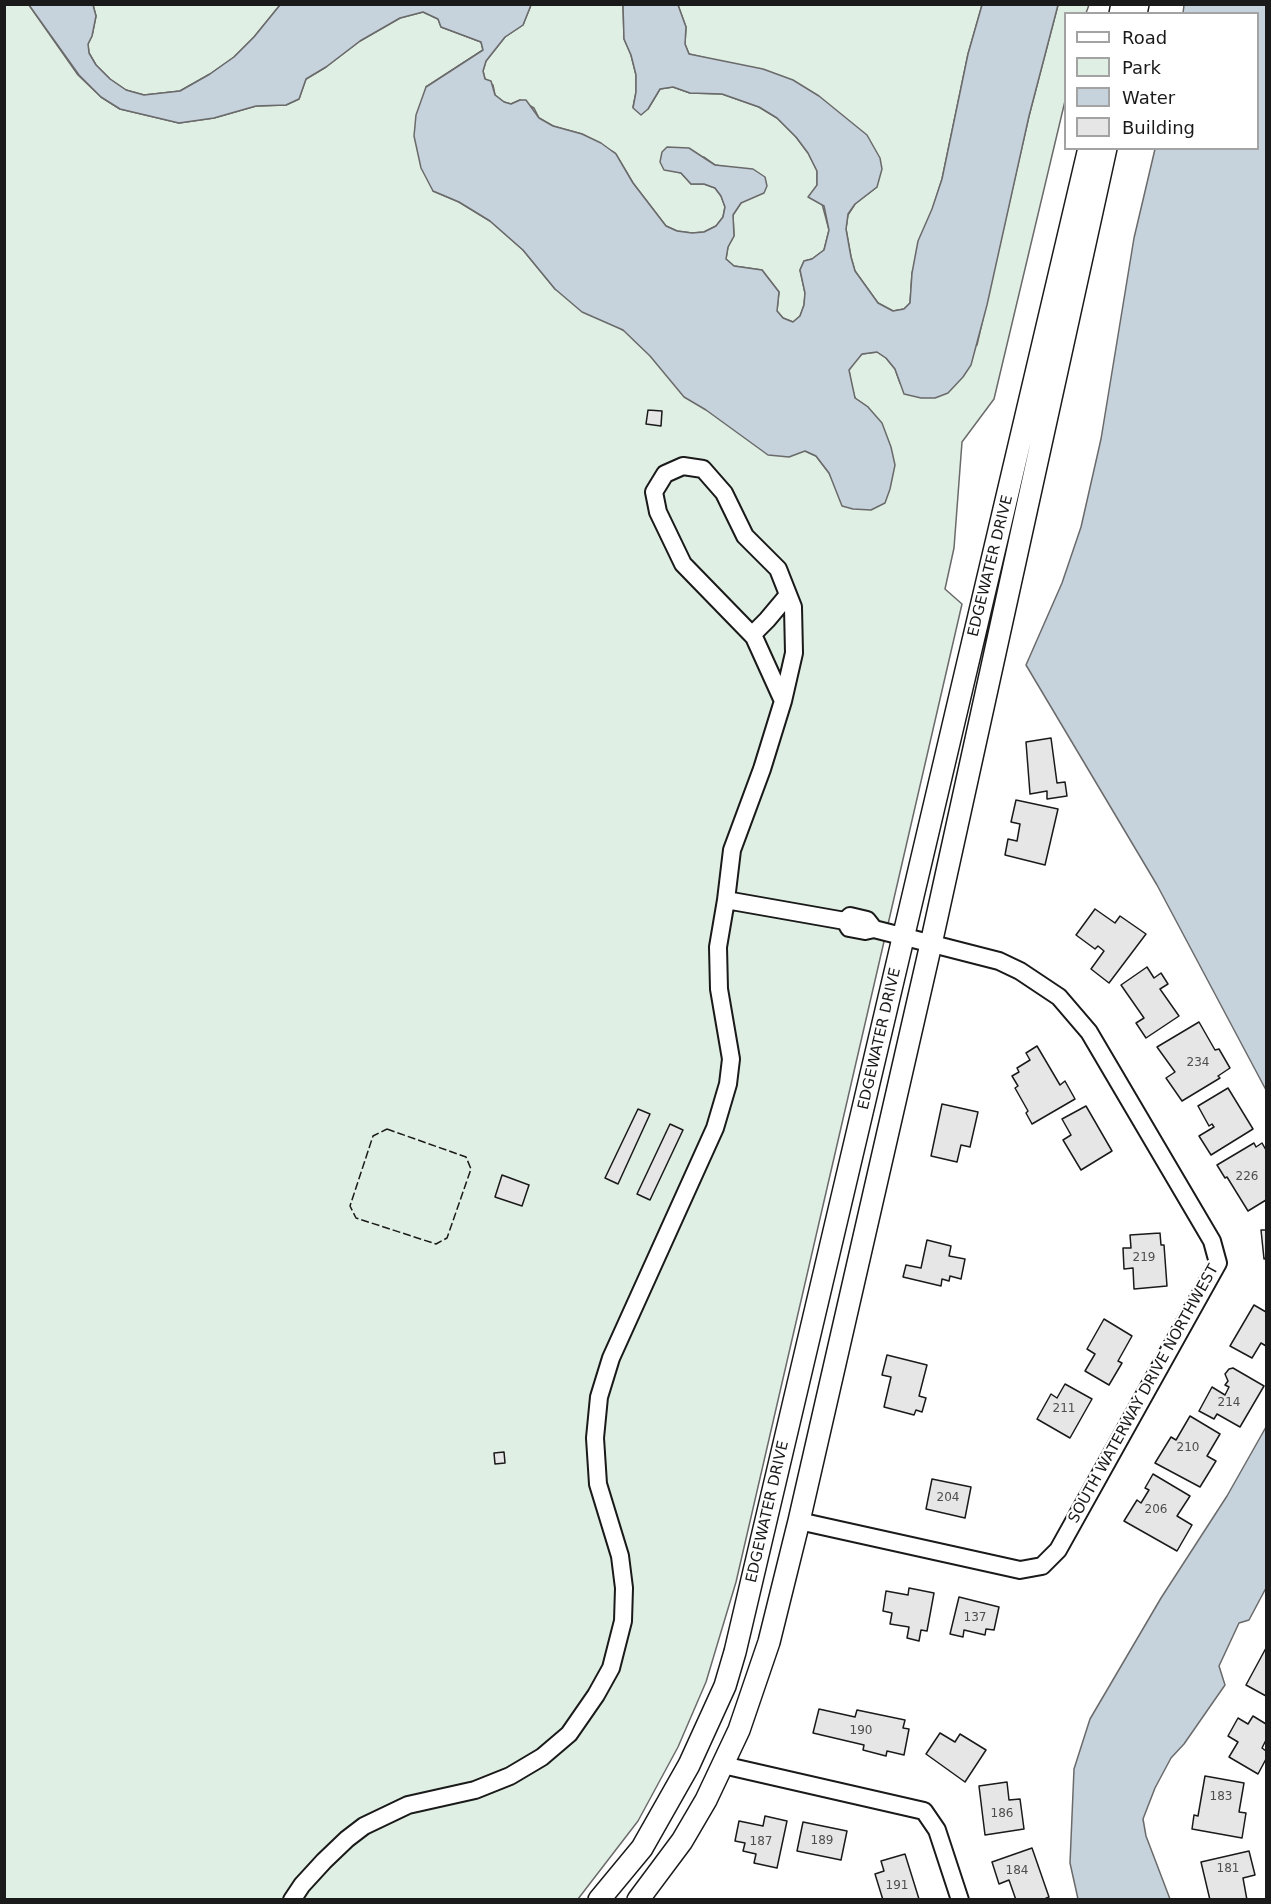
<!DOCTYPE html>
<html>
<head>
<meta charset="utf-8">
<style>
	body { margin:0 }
	#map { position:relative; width:1271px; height:1904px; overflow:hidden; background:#fff; font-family:"DejaVu Sans",sans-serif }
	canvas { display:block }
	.frame { position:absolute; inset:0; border:6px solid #1a1a1a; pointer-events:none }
	.legend { position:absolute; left:1064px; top:12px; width:195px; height:138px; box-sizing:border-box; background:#fff; border:2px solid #a3a3a3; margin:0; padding:8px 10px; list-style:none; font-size:18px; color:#1a1a1a }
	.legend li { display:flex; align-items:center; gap:12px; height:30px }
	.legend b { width:30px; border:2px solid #a3a3a3 }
</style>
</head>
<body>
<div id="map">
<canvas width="1271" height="1904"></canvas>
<div class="frame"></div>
<ul class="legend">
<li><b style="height:8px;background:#fff"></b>Road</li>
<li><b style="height:16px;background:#e0efe3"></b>Park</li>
<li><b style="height:16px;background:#c6d2dc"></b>Water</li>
<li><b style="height:16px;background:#e6e6e6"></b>Building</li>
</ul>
</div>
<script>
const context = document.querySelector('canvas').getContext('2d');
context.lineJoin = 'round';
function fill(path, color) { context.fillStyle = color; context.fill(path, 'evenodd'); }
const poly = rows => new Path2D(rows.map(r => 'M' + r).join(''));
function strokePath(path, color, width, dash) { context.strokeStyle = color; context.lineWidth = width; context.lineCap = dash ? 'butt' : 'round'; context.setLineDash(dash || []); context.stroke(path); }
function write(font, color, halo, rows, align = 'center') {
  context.font = font + ' "DejaVu Sans",sans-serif'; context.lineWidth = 4.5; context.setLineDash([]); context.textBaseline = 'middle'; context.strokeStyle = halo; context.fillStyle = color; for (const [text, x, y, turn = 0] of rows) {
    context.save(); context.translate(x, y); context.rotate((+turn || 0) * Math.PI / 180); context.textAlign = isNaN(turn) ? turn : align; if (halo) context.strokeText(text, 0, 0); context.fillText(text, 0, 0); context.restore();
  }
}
const green = poly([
	[5,5,29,5,78,75,101,97,120,109,179,123,214,118,256,106,286,105,299,99,306,79,326,67,360,41,400,18,423,12,438,19,441,27,481,42,483,50,426,87,433,191,459,202,490,221,523,250,555,289,623,330,805,451,816,456,829,473,837,489,868,407,855,398,851,384,849,370,856,360,862,354,877,352,886,358,895,369,900,383,977,345,1029,116,1058,5,1089,5,1086,13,1066,14,1065,101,994,399,962,442,954,548,945,589,962,604,736,1582,706,1682,678,1747,638,1821,578,1899,5,1899,5,5],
	[93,5,280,5,254,37,234,57,210,74,180,91,144,95,126,90,110,79,96,65,89,53,88,44,92,36,96,16,93,5],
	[531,5,623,5,624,39,631,55,636,75,636,92,633,107,641,114,648,109,660,89,673,87,690,93,722,94,759,107,777,118,796,137,808,153,817,171,817,185,829,230,824,250,812,259,804,261,800,270,805,293,804,305,800,316,793,322,783,318,777,311,779,292,762,270,734,266,726,259,728,247,734,236,733,215,741,203,733,168,715,165,704,157,674,171,681,173,691,184,704,184,715,188,721,196,725,207,723,217,716,226,704,232,692,233,677,231,666,226,633,183,615,153,582,134,553,126,539,118,534,108,520,100,511,104,504,102,495,95,493,85,485,79,483,71,486,61,505,37,523,25,531,5],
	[678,5,982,5,968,54,942,179,912,273,910,303,904,309,893,311,878,303,855,271,851,257,846,229,848,215,855,204,877,187,723,62,689,54,685,44,686,27,678,5]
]);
const water = poly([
	[29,5,93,5,96,16,92,36,88,44,89,53,96,65,110,79,126,90,144,95,180,91,210,74,234,57,254,37,280,5,531,5,523,25,505,37,486,61,483,71,485,79,491,81,495,95,504,102,511,104,520,100,526,100,539,118,553,126,582,134,601,143,616,154,633,183,666,226,677,231,692,233,704,232,716,226,723,217,725,207,721,196,715,188,704,184,691,184,681,173,664,170,660,162,662,152,667,147,689,148,715,165,753,169,765,177,767,186,764,193,741,203,733,215,734,236,728,247,726,259,734,266,762,270,779,292,777,311,783,318,793,322,800,316,804,305,805,293,800,270,804,261,812,259,824,250,829,230,824,206,808,197,817,185,817,171,808,153,796,137,777,118,759,107,722,94,690,93,673,87,660,89,648,109,641,115,633,108,636,92,636,75,631,55,624,39,623,5,678,5,686,27,685,44,689,54,763,69,793,80,819,96,867,135,880,158,882,169,877,187,855,204,848,214,846,229,851,257,855,271,878,303,893,311,904,309,910,303,912,273,918,241,932,209,942,179,968,54,982,5,1058,5,1029,116,987,305,971,365,963,377,948,393,935,398,921,398,904,394,895,369,886,358,877,352,862,354,849,370,855,398,868,407,882,423,891,447,895,465,890,489,885,503,871,510,853,509,842,506,829,473,816,456,805,451,789,457,768,455,706,410,684,397,650,356,623,330,582,312,555,289,523,250,490,221,459,202,433,191,421,168,414,136,416,115,426,87,483,50,481,42,441,27,438,19,423,12,400,18,360,41,326,67,306,79,299,99,286,105,256,106,214,118,179,123,120,109,101,97,79,75,29,5],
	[1184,5,1266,5,1266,1090,1157,885,1026,665,1062,583,1081,527,1101,439,1134,238,1155,149,1258,148,1258,14,1183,13,1184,5],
	[1266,1427,1266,1588,1249,1620,1239,1623,1219,1666,1225,1685,1184,1744,1171,1758,1155,1788,1143,1819,1146,1836,1170,1899,1078,1899,1070,1863,1074,1769,1090,1719,1161,1598,1227,1496,1266,1427]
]);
const building = poly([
	[648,410,662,411,661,426,646,424,648,410],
	[1051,738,1057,783,1065,782,1067,796,1047,799,1047,791,1030,794,1026,742,1051,738],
	[1016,800,1058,809,1045,865,1005,855,1008,839,1017,841,1020,824,1011,822,1016,800],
	[1095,909,1115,923,1120,916,1146,934,1109,983,1091,969,1104,951,1098,946,1095,949,1076,935,1095,909],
	[1147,967,1154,978,1161,973,1168,984,1160,989,1179,1016,1146,1038,1136,1023,1144,1018,1121,985,1147,967],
	[1199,1022,1215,1050,1219,1049,1230,1068,1218,1076,1220,1078,1182,1101,1166,1078,1175,1072,1157,1047,1199,1022],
	[1037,1046,1060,1085,1065,1081,1075,1099,1032,1124,1026,1113,1028,1111,1015,1088,1018,1086,1012,1076,1019,1072,1017,1068,1030,1060,1026,1053,1037,1046],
	[1228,1088,1253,1129,1211,1155,1199,1136,1214,1127,1212,1124,1209,1126,1198,1106,1228,1088],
	[942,1104,978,1112,970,1147,961,1145,957,1162,931,1156,942,1104],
	[1086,1106,1112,1151,1081,1170,1063,1140,1071,1135,1062,1119,1086,1106],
	[638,1109,650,1114,618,1184,605,1178,638,1109],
	[670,1124,683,1130,650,1200,637,1194,670,1124],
	[1254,1143,1256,1147,1262,1143,1266,1150,1266,1200,1248,1211,1227,1177,1225,1178,1217,1165,1254,1143],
	[502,1175,529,1185,522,1206,495,1197,502,1175],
	[1261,1230,1266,1230,1266,1258,1264,1259,1261,1230],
	[1160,1233,1161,1245,1164,1245,1167,1286,1134,1289,1133,1268,1124,1269,1123,1248,1131,1248,1130,1235,1160,1233],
	[927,1240,951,1246,949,1256,965,1259,961,1279,950,1276,949,1281,942,1279,941,1286,903,1277,906,1265,921,1268,927,1240],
	[1254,1305,1266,1312,1266,1346,1261,1343,1252,1358,1230,1346,1254,1305],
	[1104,1319,1132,1336,1118,1361,1122,1363,1109,1385,1085,1371,1095,1354,1087,1349,1104,1319],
	[887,1355,927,1365,919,1396,926,1398,922,1412,916,1410,914,1415,884,1407,891,1377,882,1375,887,1355],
	[1233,1368,1264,1386,1240,1427,1217,1414,1214,1419,1199,1411,1212,1387,1225,1395,1229,1387,1225,1385,1228,1381,1225,1374,1229,1369,1233,1368],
	[1065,1384,1092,1399,1070,1438,1037,1419,1051,1394,1057,1398,1065,1384],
	[1190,1416,1220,1434,1207,1456,1216,1461,1200,1487,1155,1463,1171,1437,1176,1440,1190,1416],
	[504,1452,505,1463,495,1464,494,1453,504,1452],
	[1153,1474,1190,1496,1177,1516,1192,1525,1177,1551,1124,1521,1137,1500,1141,1503,1149,1490,1145,1488,1153,1474],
	[932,1479,971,1487,965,1518,926,1509,932,1479],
	[909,1588,934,1593,927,1631,921,1630,919,1641,907,1638,909,1627,890,1624,892,1613,883,1611,886,1591,908,1595,909,1588],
	[959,1597,999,1607,994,1630,986,1629,985,1635,964,1630,963,1637,950,1634,959,1597],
	[1266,1648,1266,1696,1246,1685,1266,1648],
	[819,1709,855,1717,857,1710,905,1720,903,1728,909,1729,904,1755,887,1751,886,1756,863,1750,864,1745,813,1733,819,1709],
	[1253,1716,1266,1724,1266,1740,1262,1748,1266,1751,1266,1759,1258,1774,1229,1757,1238,1742,1228,1736,1238,1718,1248,1724,1253,1716],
	[940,1733,955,1742,960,1734,986,1750,965,1782,926,1754,940,1733],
	[1205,1776,1244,1783,1239,1812,1246,1813,1242,1838,1192,1829,1194,1815,1198,1816,1205,1776],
	[1007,1782,1009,1800,1020,1799,1024,1829,985,1835,979,1786,1007,1782],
	[765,1816,787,1821,777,1868,754,1863,756,1854,743,1851,745,1843,735,1841,739,1821,763,1826,765,1816],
	[803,1822,847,1831,841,1860,797,1851,803,1822],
	[1032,1848,1049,1897,1042,1900,1016,1900,1009,1880,999,1884,992,1862,1032,1848],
	[1249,1851,1255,1875,1243,1878,1247,1900,1210,1900,1201,1862,1249,1851],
	[905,1854,919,1899,883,1900,875,1874,884,1871,881,1861,905,1854]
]);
const minor = poly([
	[752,635,767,620,788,595],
	[726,900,732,850,762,769,783,701,794,653,793,607,778,569,745,536,724,493,703,469,683,466,665,474,654,492,658,512,683,564,754,637,783,701],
	[799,1521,1020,1570,1042,1566,1058,1550,1218,1263,1212,1241,1089,1032,1059,997,1020,971,999,961,874,929,865,931,849,928,845,921],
	[723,1765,924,1811,937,1830,960,1900],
	[292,1900,302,1885,324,1861,347,1839,364,1826,408,1805,475,1790,510,1776,542,1757,569,1734,596,1695,611,1668,623,1621,624,1588,620,1556,598,1484,595,1438,599,1397,611,1358,715,1128,728,1084,731,1059,719,989,718,947,726,900,845,921,850,916,867,920,874,929]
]);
const tertiary = poly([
	[1120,14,1122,4],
	[1136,14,1138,4],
	[599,1900,642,1848,689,1765,725,1686,735,1652,1089,148],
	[638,1900,682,1841,706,1800,739,1730,769,1642,799,1521,931,944,1106,148]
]);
const fence = poly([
	[387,1129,466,1157,471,1169,447,1238,436,1244,356,1218,350,1206,373,1136,387,1129]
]);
const numberNames = [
	["234",1198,1063],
	["226",1247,1177],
	["219",1144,1258],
	["214",1229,1403],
	["211",1064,1409],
	["210",1188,1448],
	["204",948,1498],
	["206",1156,1510],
	["137",975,1618],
	["190",861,1731],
	["183",1221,1797],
	["186",1002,1814],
	["189",822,1841],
	["187",761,1842],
	["181",1228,1869],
	["184",1017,1871],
	["191",897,1886]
];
const streetNames = [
	["EDGEWATER DRIVE",991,566,-76],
	["EDGEWATER DRIVE",880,1039,-77],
	["SOUTH WATERWAY DRIVE NORTHWEST",1144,1394,-61],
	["EDGEWATER DRIVE",768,1512,-77]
];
fill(green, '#e0efe3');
strokePath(green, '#6a6a6a', 1.5);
fill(water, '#c6d2dc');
strokePath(water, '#6a6a6a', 1.5);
fill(building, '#e6e6e6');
strokePath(building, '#1a1a1a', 1.5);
strokePath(minor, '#1a1a1a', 20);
strokePath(tertiary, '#1a1a1a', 24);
strokePath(minor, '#fff', 16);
strokePath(tertiary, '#fff', 21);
strokePath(fence, '#1a1a1a', 1.5, [8, 3]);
write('12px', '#4d4d4d', null, numberNames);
write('15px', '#1a1a1a', '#fff', streetNames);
</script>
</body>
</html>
